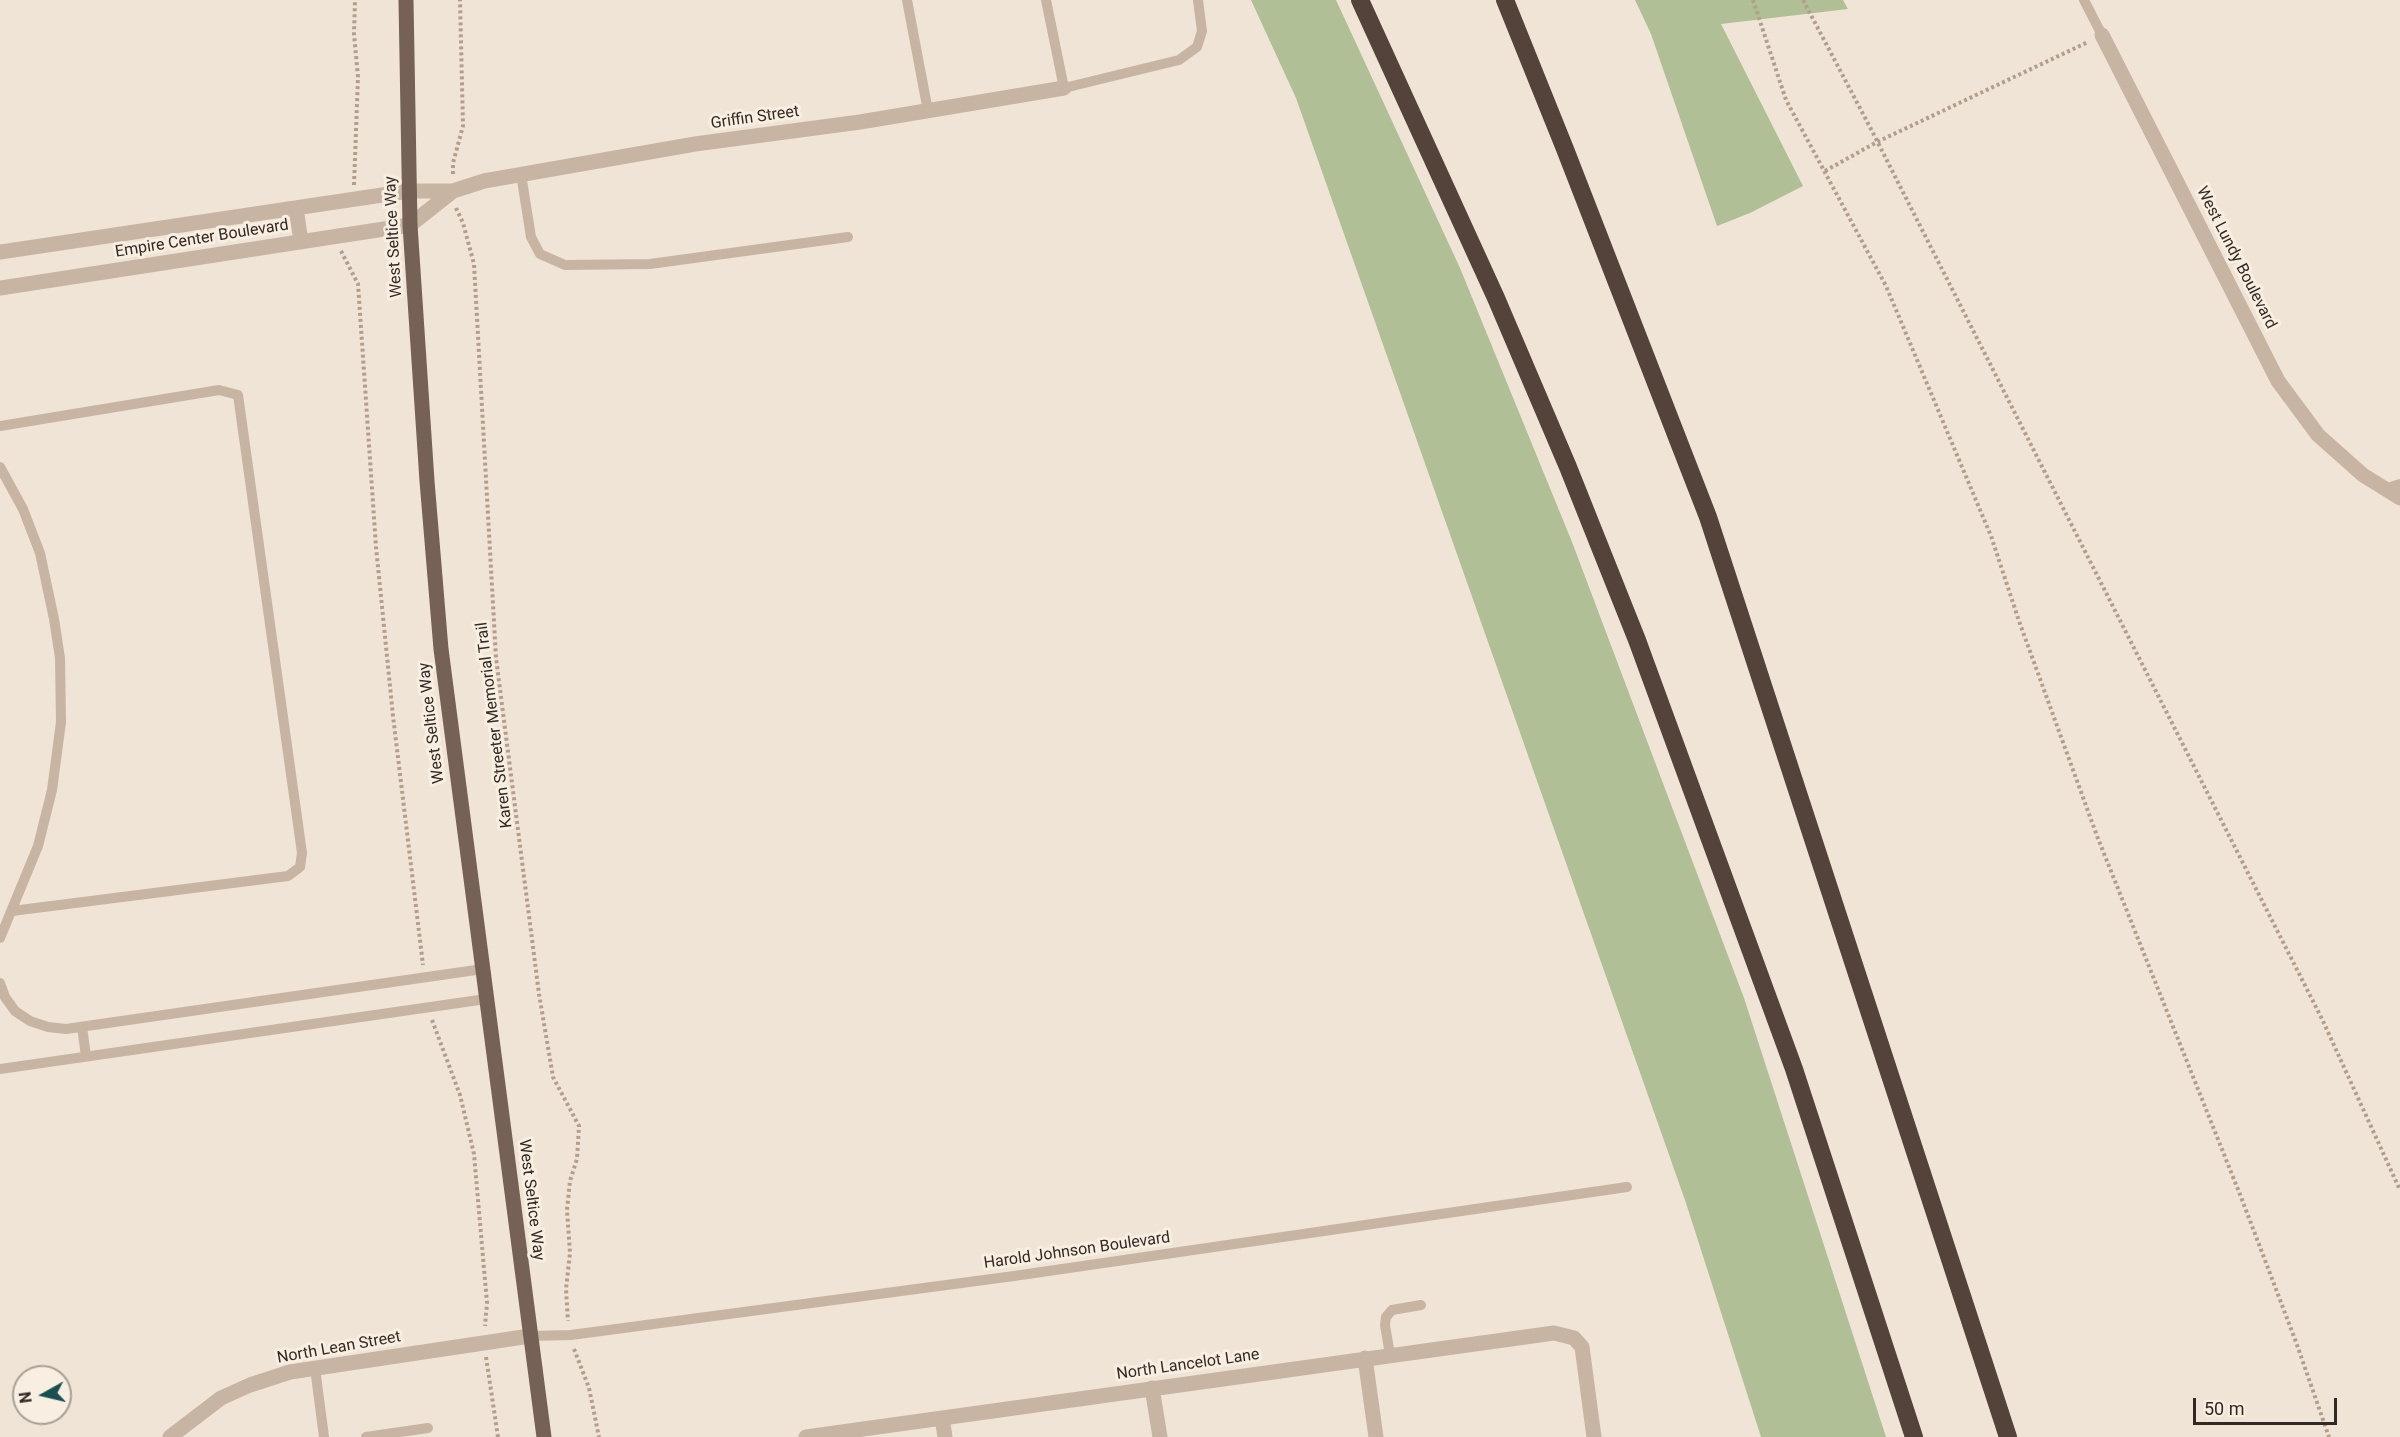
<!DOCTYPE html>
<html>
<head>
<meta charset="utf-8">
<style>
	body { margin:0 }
	#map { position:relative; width:2400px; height:1437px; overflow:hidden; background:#f0e4d6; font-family:Roboto,sans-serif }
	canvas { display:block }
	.north { position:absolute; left:12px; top:1365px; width:60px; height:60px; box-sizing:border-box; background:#f8eee1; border:2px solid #a99f95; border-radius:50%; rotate:262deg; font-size:16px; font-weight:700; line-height:24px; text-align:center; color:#322924 }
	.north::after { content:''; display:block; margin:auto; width:21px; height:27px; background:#1b4e53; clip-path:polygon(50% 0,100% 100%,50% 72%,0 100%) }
	.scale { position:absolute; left:2193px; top:1398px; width:144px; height:27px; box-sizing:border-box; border:3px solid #322924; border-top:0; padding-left:8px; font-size:18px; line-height:21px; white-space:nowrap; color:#322924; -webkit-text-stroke:4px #f8eee1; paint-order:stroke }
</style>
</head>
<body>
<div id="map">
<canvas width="2400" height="1437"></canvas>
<div class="north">N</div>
<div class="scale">50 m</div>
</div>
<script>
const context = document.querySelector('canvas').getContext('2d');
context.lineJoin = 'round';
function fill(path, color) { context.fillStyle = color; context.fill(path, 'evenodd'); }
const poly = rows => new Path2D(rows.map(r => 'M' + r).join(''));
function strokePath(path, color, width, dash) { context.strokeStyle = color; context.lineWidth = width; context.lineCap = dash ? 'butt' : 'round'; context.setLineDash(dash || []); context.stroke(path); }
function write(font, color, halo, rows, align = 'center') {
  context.font = font + ' Roboto,sans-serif'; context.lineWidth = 6; context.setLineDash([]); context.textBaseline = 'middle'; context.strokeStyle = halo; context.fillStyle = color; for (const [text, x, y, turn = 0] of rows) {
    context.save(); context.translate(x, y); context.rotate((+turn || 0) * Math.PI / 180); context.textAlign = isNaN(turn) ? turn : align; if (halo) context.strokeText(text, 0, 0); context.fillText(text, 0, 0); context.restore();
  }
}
const green = poly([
	[1251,0,1336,0,1460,268,1572,542,1744,998,1886,1437,1761,1437,1685,1200,1296,98],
	[1635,0,1843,0,1848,9,1721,24,1803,186,1750,213,1717,226,1651,34]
]);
const path = poly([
	[1753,0,1786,100,1886,286,1991,536,2019,621,2097,836,2241,1197,2296,1342,2329,1437],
	[1803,0,1872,131,2322,1019,2400,1190],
	[1825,171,1877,142,2088,42],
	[453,174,453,163,463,126,460,0],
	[354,185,358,77,354,34,355,0],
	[456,208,463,223,474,264,496,658,539,994,553,1077,579,1126,577,1159,570,1181,567,1210,570,1253,566,1289,568,1321],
	[341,251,358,284,376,547,393,716,423,965],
	[432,1020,460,1095,474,1154,487,1303,485,1326],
	[574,1349,589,1388,599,1437],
	[486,1357,498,1437]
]);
const service = poly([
	[907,0,928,111],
	[1046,0,1064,88,1179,60,1197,47,1202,31,1198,0],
	[2084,0,2102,35],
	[521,174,531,237,540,254,565,265,650,264,848,237],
	[0,426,219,390,238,395,302,853,300,867,288,876,12,911],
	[0,467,23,509,40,553,54,619,60,658,61,722,52,790,38,846,0,938],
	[2384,489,2400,484],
	[0,983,5,997,15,1011,30,1021,48,1027,66,1029,483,969],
	[82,1027,86,1056],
	[0,1069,486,999],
	[530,1336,571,1335,1014,1276,1627,1187],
	[1390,1355,1385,1325,1386,1317,1392,1310,1421,1305],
	[315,1368,324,1437],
	[366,1437,428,1428]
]);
const minor = poly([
	[2102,35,2278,381,2318,435,2363,475,2400,498],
	[296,208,301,242],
	[0,252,409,191,453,191,484,181,695,144,860,122,1064,88],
	[0,288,410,225,453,191],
	[1365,1358,1376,1437],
	[1152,1388,1160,1437],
	[942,1418,945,1437],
	[170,1437,221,1398,250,1385,290,1372,530,1336],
	[806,1437,1554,1333,1574,1338,1582,1347,1594,1437]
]);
const primary = poly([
	[406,0,410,225,427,481,441,649,544,1437]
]);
const motorway = poly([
	[1360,0,1496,298,1568,467,1637,640,1794,1069,1914,1437],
	[1505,0,1565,149,1708,517,2008,1437]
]);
const streetNames = [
	["Griffin Street",755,118,-8],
	["West Seltice Way",394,237,-93],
	["Empire Center Boulevard",202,239,-9],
	["West Lundy Boulevard",2236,258,63],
	["West Seltice Way",432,723,-97],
	["Karen Streeter Memorial Trail",495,725,-97],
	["West Seltice Way",531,1200,83],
	["Harold Johnson Boulevard",1077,1251,-8],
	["North Lean Street",339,1348,-10],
	["North Lancelot Lane",1188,1365,-8]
];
fill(green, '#b0bf96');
strokePath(path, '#b39e8c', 4, [3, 3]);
strokePath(service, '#c8b4a2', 10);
strokePath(minor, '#c8b4a2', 15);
strokePath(primary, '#756155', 15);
strokePath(motorway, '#53433b', 18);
write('16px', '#322924', '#f8eee1', streetNames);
</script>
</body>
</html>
